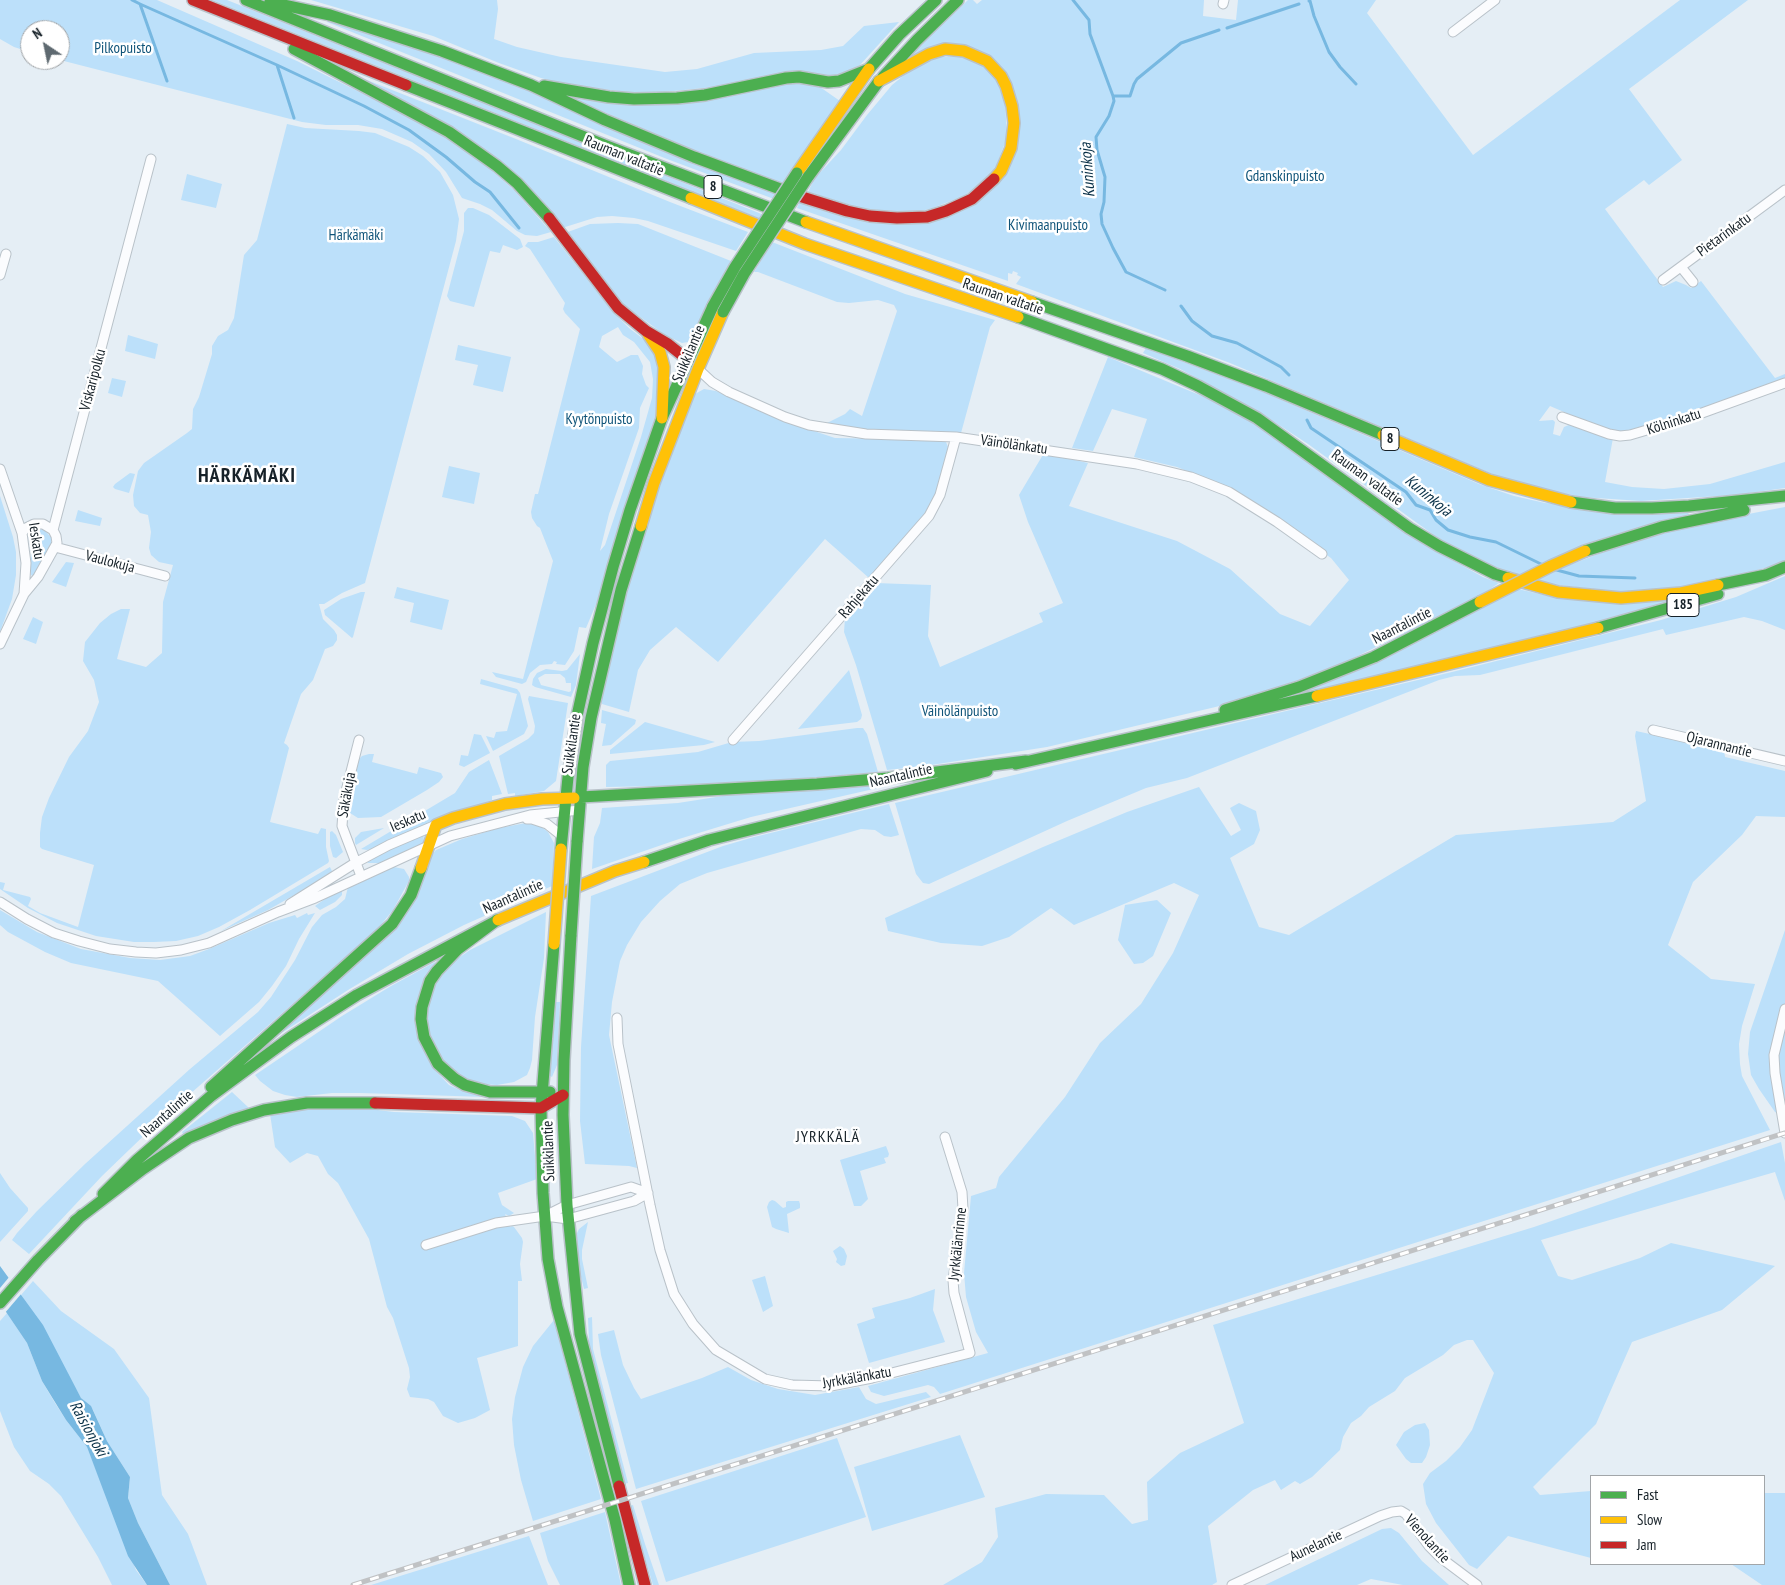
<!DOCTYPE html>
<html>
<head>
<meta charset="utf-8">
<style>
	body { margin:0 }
	#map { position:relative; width:1785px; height:1585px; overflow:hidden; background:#e5eef5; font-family:"PT Sans Narrow",sans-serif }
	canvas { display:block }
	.legend { position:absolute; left:1590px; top:1475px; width:175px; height:90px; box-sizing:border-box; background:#fff; border:1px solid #a2a6a9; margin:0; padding:6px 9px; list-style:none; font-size:15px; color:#162128 }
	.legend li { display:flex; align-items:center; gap:10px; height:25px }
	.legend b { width:25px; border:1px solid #a2a6a9 }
	.north { position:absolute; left:20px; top:20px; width:50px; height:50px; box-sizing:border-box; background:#fff; border:1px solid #a2a6a9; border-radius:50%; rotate:326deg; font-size:14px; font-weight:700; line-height:20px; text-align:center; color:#162128 }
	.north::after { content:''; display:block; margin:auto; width:18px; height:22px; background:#5e6970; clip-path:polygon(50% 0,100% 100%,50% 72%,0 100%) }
</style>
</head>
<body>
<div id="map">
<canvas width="1785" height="1585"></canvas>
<ul class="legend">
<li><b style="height:6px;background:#4caf50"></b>Fast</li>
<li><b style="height:6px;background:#ffc107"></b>Slow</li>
<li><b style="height:6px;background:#c62828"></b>Jam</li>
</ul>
<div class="north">N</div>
</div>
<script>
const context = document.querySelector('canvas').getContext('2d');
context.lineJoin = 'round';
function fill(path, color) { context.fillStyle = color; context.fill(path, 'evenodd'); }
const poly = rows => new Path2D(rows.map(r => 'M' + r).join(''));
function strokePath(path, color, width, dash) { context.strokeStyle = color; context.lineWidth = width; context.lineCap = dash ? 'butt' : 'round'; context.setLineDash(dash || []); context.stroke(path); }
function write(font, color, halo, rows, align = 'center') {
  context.font = font + ' "PT Sans Narrow",sans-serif'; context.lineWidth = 5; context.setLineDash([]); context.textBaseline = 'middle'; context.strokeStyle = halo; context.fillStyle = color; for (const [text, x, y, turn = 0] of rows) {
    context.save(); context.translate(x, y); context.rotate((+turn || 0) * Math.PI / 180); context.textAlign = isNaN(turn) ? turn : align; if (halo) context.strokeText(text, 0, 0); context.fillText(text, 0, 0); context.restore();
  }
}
const green = poly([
	[0,0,157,0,297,61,426,125,479,159,514,190,551,232,537,236,525,235,517,231,492,210,480,204,462,198,446,172,429,154,412,142,382,129,358,125,326,125,302,122,60,60,60,30,30,30,30,52,14,47,0,39],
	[212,0,227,0,764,215,761,219],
	[311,0,497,0,498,9,494,39,517,47,561,57,665,72,697,69,754,53,821,50,843,46,864,26,899,22,860,65,844,74,644,94,568,85,541,78,499,63,433,36],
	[968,0,973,0,977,4,982,0,1204,0,1203,16,1236,20,1238,0,1376,0,1367,13,1473,155,1680,0,1748,0,1629,89,1682,160,1649,185,1644,180,1605,209,1663,287,1676,281,1686,285,1691,288,1701,281,1775,378,1785,374,1785,379,1636,432,1615,432,1587,422,1550,406,1539,421,1553,420,1555,422,1553,434,1560,436,1564,427,1571,424,1604,437,1613,438,1605,482,1632,487,1664,489,1710,484,1785,462,1785,488,1735,495,1641,501,1581,497,1543,489,1497,476,1230,363,1016,284,1021,277,1017,275,1018,273,1013,271,1012,274,1008,273,1008,281,797,208,800,201,878,222,984,195,1018,122,984,54,907,58],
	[328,20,438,54,778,193,774,199,667,159,327,22],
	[958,56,980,64,996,79,1005,100,1007,138,996,166,985,180,964,196,925,211,911,212,863,209,808,192,814,179,841,150,867,115,892,85,903,76,925,62,940,57],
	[339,69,516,139,670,202,748,232,736,251,648,221,634,218,612,216,597,217,562,228,531,191],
	[800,83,820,87,840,101,784,184,710,157,571,98,614,103],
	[287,124,305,128,359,131,375,133,409,147,423,156,440,172,453,195,459,219,456,241,365,583,342,593,324,604,319,604,323,619,334,630,337,635,337,640,333,646,325,649,313,680,301,694,284,743,287,745,289,748,270,822,318,834,321,828,326,829,326,847,329,861,328,863,250,910,219,927,198,936,176,941,154,942,134,942,96,936,57,923,28,908,0,889,0,882,5,883,3,890,30,897,31,899,28,906,40,913,78,927,94,865,42,849,40,847,40,833,42,817,49,798,69,757,88,731,99,702,94,680,83,661,85,642,100,623,111,614,121,609,130,609,117,659,146,667,162,653,163,602,173,565,159,562,151,555,149,548,151,532,148,515,140,513,134,506,133,495,138,471,144,463,187,433,192,429,193,409,199,397,212,354,212,346,218,336,228,330,234,318,244,255,257,240],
	[187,174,222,184,216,208,181,200],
	[468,208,473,208,489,215,520,239,523,247,517,250,503,245,500,253,490,251,474,307,450,301,447,296,464,231,464,213],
	[618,223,638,224,731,261,688,342,682,343,665,335,621,303,565,233,590,224],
	[554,237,613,312,629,328,646,341,658,360,655,417,597,602,586,628,579,627,574,651,565,665,556,664,557,662,554,661,552,664,540,665,530,673,526,682,522,684,496,677,492,672,523,679,553,561,540,528,537,526,532,518,531,512,535,494,538,494,580,329,565,313,563,309,565,303,530,249,525,246,528,242,538,242],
	[618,327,623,335,634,342,650,362,653,379,652,398,641,437,605,545,600,551,609,514,639,428,640,408,649,388,646,385,642,374,643,366,638,355,631,355,617,362,599,347,602,336],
	[772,242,905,294,995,320,990,327,961,433,851,429,825,424,845,414,850,409,862,416,897,311,894,305,878,300,849,303,837,302,758,272,754,272],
	[128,335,158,344,155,359,125,351],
	[458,345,511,357,503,392,473,385,478,365,455,360],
	[1146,348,1256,389,1479,484,1514,496,1545,503,1688,512,1689,515,1521,575,1498,569,1442,541,1308,444,1259,412,1180,369,1143,353],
	[1108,357,1202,396,1248,419,1434,550,1483,577,1499,583,1477,598,1333,668,1228,704,1047,747,925,766,887,770,856,665,844,632,845,618,875,583,931,585,928,636,940,667,1043,622,1039,613,1063,603,1028,522,1019,495,1044,453,1088,463,1069,506,1177,541,1230,569,1280,614,1310,626,1349,580,1331,558,1230,489,1177,467,1134,457,1147,419,1112,409,1093,451,1072,448],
	[112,378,126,381,122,397,108,393],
	[704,389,716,391,796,425,835,438,943,440,946,442,948,447,935,496,921,519,869,578,825,539,718,662,676,627,650,650,638,670,629,712,602,704,602,691,629,582,656,496,695,394],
	[449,466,480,473,474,504,442,497],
	[130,473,135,474,129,493,115,489,113,487,115,484],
	[0,496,13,537,16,552,16,575,12,599,0,632],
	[1785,507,1785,561,1769,567,1685,588,1629,593,1532,582,1562,568,1616,547,1696,524],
	[78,510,102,518,100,526,75,521],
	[43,529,51,537,51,544,34,577,31,575,31,534,36,530],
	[66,562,74,563,66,587,52,582],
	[1785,576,1785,630,1762,621,1744,617,1666,635,1663,629,1480,675,1455,676,1439,680,1187,778,1146,788,1067,821,929,884,923,883,916,874,895,803,1452,672,1661,620,1736,597],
	[397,587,449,600,442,630,410,622,414,603,394,598],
	[1518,589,1557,598,1686,600,1383,676,1298,694,1386,658],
	[361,592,365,592,353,637,352,638,325,615,324,610,341,599],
	[33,617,43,622,36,644,23,639],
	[580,654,576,685,571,697,535,687,532,685,533,679,537,673,546,669,562,671,567,670],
	[545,674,560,674,565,678,566,683,571,683,571,691,569,692,541,685,538,678],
	[849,670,862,715,861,719,857,722,798,729],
	[481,679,517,689,520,693,528,726,524,734,493,751,486,736,494,738,496,732,507,731,517,694,480,684],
	[529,696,568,703,556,781,544,791,515,796,515,793,508,794,499,756,528,739,534,733,535,726,528,699],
	[602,710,634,719,636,720,635,724,611,745,602,746,606,724,601,723],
	[645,722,715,742,704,745,610,754,610,750],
	[857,728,863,728,867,734,878,772,725,785,606,787,606,765,610,761,698,752,732,742,759,741],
	[1636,731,1724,750,1725,757,1785,771,1785,817,1756,816,1742,835,1693,882,1668,945,1711,979,1755,984,1742,1026,1739,1044,1740,1064,1742,1076,1770,1130,940,1394,934,1387,928,1385,884,1396,871,1392,868,1386,988,1353,976,1332,966,1297,964,1273,971,1196,996,1188,999,1177,1065,1097,1100,1043,1141,1004,1173,953,1199,895,1174,883,1074,925,1051,908,1009,937,982,946,941,943,888,931,885,918,1043,847,1127,812,1199,787,1231,836,1241,830,1230,808,1239,803,1256,811,1260,830,1254,844,1230,858,1259,927,1289,935,1456,835,1613,822,1646,801,1635,736],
	[474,734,481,735,490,753,464,767,459,765,461,755,468,756],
	[369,754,374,754,372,762,417,774,419,767,441,773,443,777,439,782,427,790,381,817,358,818,350,813,349,799,359,759,362,756],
	[489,760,502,794,492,796,492,800,375,848,367,850,361,849,455,793,469,772],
	[890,783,891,785,751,817,679,839,592,869,594,837,600,823,602,808,678,803,729,795],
	[889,804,899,835,891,837,884,836,875,830,861,829,707,873,680,884,660,901,641,922,627,945,620,961,612,1002,609,1035,637,1168,629,1166,585,1164,580,1121,581,1047,591,896,723,846,754,837],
	[526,823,533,823,539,825,548,832,554,843,552,886,464,925,408,954,348,990,277,1036,276,1035,383,940,430,857,436,850,462,839,499,828],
	[384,828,356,845,355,843,355,838,361,832],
	[332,831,336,835,343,852,336,858,333,857,330,846,330,832],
	[424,834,423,843,418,848,380,863,367,863,382,853],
	[330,867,333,873,268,910,221,931],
	[394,867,404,869,409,877,409,881,393,910,376,931,158,1122,102,1176,29,1254,12,1240,17,1233,37,1211,85,1164,190,1069,258,1012,271,997,295,960,312,927,322,915,336,907,345,899,348,887],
	[342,890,342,895,335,902,320,910,315,906,329,896],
	[1157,900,1171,913,1153,956,1143,963,1134,964,1118,940,1125,905],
	[0,910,37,932,81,949,130,958,160,960,190,956,209,949,269,923,295,915,297,918,307,913,308,915,315,913,299,939,286,966,272,986,259,1002,220,1036,158,981,71,963,45,952,8,932,0,925],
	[546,912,544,958,535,1017,532,1060,530,1068,527,1075,514,1082,497,1085,480,1084,470,1081,446,1066,431,1040,427,1022,429,1004,437,981,454,961,470,950],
	[1785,930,1785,1118,1775,1112,1759,1089,1751,1075,1748,1054,1750,1032],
	[435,962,436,964,423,987,432,1067,449,1085,460,1090,486,1097,360,1093,332,1093,297,1097,285,1095,273,1091,260,1081,255,1075,342,1016,391,986],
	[556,1002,560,1002,557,1065,552,1077,550,1076],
	[232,1092,249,1108,185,1135,183,1134,182,1132],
	[353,1107,394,1112,512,1116,525,1121,533,1133,537,1179,498,1193,502,1205,514,1213,509,1216,505,1214,510,1227,512,1226,514,1227,522,1238,523,1242,520,1264,522,1281,518,1281,518,1346,477,1358,490,1410,475,1418,458,1423,443,1416,434,1402,428,1399,410,1397,407,1389,410,1377,409,1368,393,1318,387,1307,369,1239,338,1183,328,1174,318,1156,307,1153,290,1163,275,1147,270,1114,296,1108],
	[1781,1142,1785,1163,1785,1201,1775,1172,1541,1240,1558,1276,1572,1280,1640,1258,1671,1243,1775,1266,1722,1310,1632,1342,1596,1424,1533,1487,1540,1495,1591,1491,1591,1558,1508,1536,1477,1569,1469,1565,1436,1523,1426,1504,1423,1484,1430,1473,1446,1461,1460,1447,1472,1430,1494,1373,1473,1340,1467,1340,1454,1345,1443,1355,1405,1378,1395,1391,1369,1407,1361,1416,1351,1423,1343,1437,1340,1450,1312,1477,1300,1484,1295,1481,1281,1490,1275,1480,1253,1490,1208,1526,1217,1582,1212,1585,943,1585,982,1562,998,1537,995,1508,1046,1494,1104,1495,1132,1524,1148,1520,1147,1482,1180,1453,1244,1423,1213,1325,1534,1227],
	[886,1146,889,1154,888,1157,884,1158,886,1163,860,1171,868,1199,861,1206,854,1206,840,1160],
	[0,1173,10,1188,28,1208,28,1211,0,1242],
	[772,1200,775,1201,783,1208,786,1207,786,1202,788,1201,799,1201,800,1204,800,1208,787,1214,789,1233,776,1229,772,1227,767,1207,769,1202],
	[588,1222,582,1250,582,1259,588,1288,584,1289,578,1265,576,1235,579,1229],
	[840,1246,844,1249,847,1256,845,1265,841,1266,836,1262,837,1259,833,1251],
	[765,1276,773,1306,763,1312,752,1280],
	[33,1281,61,1311,114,1349,149,1398,162,1495,188,1534,207,1585,170,1585,138,1523,128,1498,130,1477,107,1441,93,1410,81,1398,21,1295],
	[935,1289,933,1310,945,1342,869,1363,857,1324,875,1318,872,1308,910,1298],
	[7,1313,27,1343,42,1381,55,1403,66,1420,87,1447,136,1570,147,1585,112,1585,98,1557,61,1496,49,1484,30,1471,14,1447,0,1411,0,1321],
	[592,1317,593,1349,628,1483,624,1484,595,1377,589,1343,588,1318],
	[554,1320,601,1499,533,1521,521,1480,514,1445,512,1419,515,1397,523,1367,533,1346],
	[614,1330,623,1365,634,1388,641,1399,702,1378,728,1367,751,1380,778,1389,815,1395,859,1387,866,1399,876,1404,926,1392,931,1397,636,1489,601,1355,598,1334],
	[1425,1423,1429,1430,1430,1445,1426,1457,1422,1463,1411,1463,1406,1459,1396,1445,1404,1432,1415,1425],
	[960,1435,985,1497,872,1531,854,1467],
	[837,1438,866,1517,666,1582,641,1501],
	[1764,1493,1785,1493,1785,1585,1762,1585,1731,1564,1764,1564],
	[633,1505,645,1544,659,1585,653,1585,629,1506],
	[605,1512,621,1585,560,1585,548,1561,540,1533],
	[1391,1528,1399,1533,1422,1561,1449,1585,1403,1585,1371,1579,1357,1585,1265,1585,1382,1529],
	[529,1536,548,1585,371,1585]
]);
const water = poly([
	[0,1266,43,1325,81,1398,91,1406,107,1441,130,1477,128,1498,138,1523,170,1585,147,1585,128,1556,87,1447,66,1420,42,1381,27,1343,0,1303]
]);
const pier = poly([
	[10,1276,22,1293,4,1314,0,1307,0,1288]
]);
const stream = poly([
	[132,0,140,4,167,81],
	[1073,0,1089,20,1090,34,1113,96,1114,101,1109,116,1096,137,1097,150,1105,177,1104,202,1101,214,1102,224,1113,248,1126,272,1165,290],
	[1309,1,1310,1,1314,16,1329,52,1340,67,1356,84],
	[140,4,277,65,294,118],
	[1227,28,1299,4],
	[277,65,364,106,409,130,446,157,475,182,490,192,519,228],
	[1113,96,1130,96,1134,84,1137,79,1181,43,1219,30],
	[1181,306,1192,321,1212,336,1237,343,1281,367,1289,375],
	[1307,420,1311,428,1406,492,1416,505,1430,510,1436,520,1448,530,1470,537,1496,542,1543,565],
	[1553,569,1579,576,1635,578]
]);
const street = poly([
	[1223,4,1224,0],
	[1453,32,1495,0],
	[1681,267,1693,282],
	[0,275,6,254],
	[1663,280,1785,190],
	[698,369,712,382,729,392,785,417,809,425,866,434,956,437,1137,464,1191,477,1229,492,1277,522,1322,554],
	[1562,417,1609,434,1620,436,1630,435,1691,417,1785,383],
	[0,469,22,533,26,563,24,594,0,644],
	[22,533,26,528,34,524,43,524,53,530],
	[55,547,165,576],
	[24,594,38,577,57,543,56,536,53,530,151,159],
	[1653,730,1785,761],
	[359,740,344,799,342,826,361,876],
	[733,740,929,516,940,495,956,437],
	[527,819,532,819,547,824,562,836],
	[0,902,27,919,54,933,79,941,110,949,136,952,156,953,181,950,209,943,278,912,315,898,450,836,530,815,580,810],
	[290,904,355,863,389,845,436,825],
	[1785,1009,1774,1055,1775,1073,1785,1133],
	[617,1018,618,1044,650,1205,660,1250,674,1294,693,1324,716,1350,765,1379,792,1385,831,1386,872,1378,970,1353,954,1293,953,1280,963,1209,962,1192,945,1137],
	[545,1216,567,1205,631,1187,648,1193],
	[426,1245,496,1223,545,1216,568,1219,634,1201,648,1193],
	[1232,1585,1380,1516,1392,1512,1401,1511,1406,1514,1429,1546,1441,1558,1477,1585]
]);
const fast = poly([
	[246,0,607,146,806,222],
	[270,2,330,15,442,51,531,85,605,120,694,157,799,196],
	[294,49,449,132,497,166,517,183,549,218],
	[869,69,899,35,936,0],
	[883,77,917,40,958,0],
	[406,85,691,198],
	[544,86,609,97,634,99,677,98,705,95,786,78,799,77,828,82,839,81,869,69],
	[808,177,879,81],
	[1032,302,1187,356,1266,386,1383,435],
	[1018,317,1162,369,1198,386,1257,418,1409,528,1439,546,1495,574,1508,578],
	[1571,502,1615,508,1652,508,1689,506,1785,496],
	[1662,527,1744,510],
	[1585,551,1662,527],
	[1718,585,1766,575,1785,567],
	[1598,628,1718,594],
	[1225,710,1299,687,1374,657,1480,602],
	[1016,764,1317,696],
	[581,797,817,784,888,778,1026,761],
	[577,842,583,767,591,718,621,590,641,526],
	[561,849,568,777,577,716,593,643,613,567,630,510,662,418,713,306],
	[644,862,709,840,987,771],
	[497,920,458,949,437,971,430,981,422,1007,421,1019,424,1037,438,1064,455,1079,465,1085,490,1092,550,1092],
	[571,935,564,1060,563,1115,567,1205,580,1334,619,1486],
	[554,944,541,1108,543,1193,548,1259,557,1307,615,1520,629,1585],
	[211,1087,392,924,411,895,421,868],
	[103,1194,137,1160,211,1096,291,1037,357,995,498,920],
	[75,1221,143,1169,189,1138,232,1120,264,1110,307,1103,375,1103],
	[0,1303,38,1260,82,1215]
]);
const slow = poly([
	[879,81,929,54,945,49,964,51,987,61,1001,76,1006,86,1012,106,1014,123,1011,148,1001,171,994,179],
	[797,173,869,69],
	[691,198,805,244,1018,317],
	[806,222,1032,302],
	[648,334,660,352,664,367,662,418],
	[1383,435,1489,480,1571,502],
	[641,526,654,483,698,369,723,312],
	[1508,578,1558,592,1621,598,1681,593,1718,585],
	[1317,696,1598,628],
	[421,868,436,825,453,818,505,804,542,799,574,798],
	[498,920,615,871,644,862]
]);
const jam = poly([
	[193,0,406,85],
	[799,196,847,211,870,216,897,218,927,217,946,211,972,199,994,179],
	[549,218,618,308,646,331,668,344,688,360],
	[375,1103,541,1108,563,1095],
	[619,1486,645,1585]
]);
const rail = poly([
	[353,1585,1785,1133]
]);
const fastBridge = poly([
	[713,306,735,267,797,173],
	[723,312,744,274,808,177],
	[571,935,577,842]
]);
const slowBridge = poly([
	[1480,602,1551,566,1585,551],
	[554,944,561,849]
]);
const shields = [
	[713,187,18],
	[1390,439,18],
	[1683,605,32]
];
const shieldNames = [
	["8",713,187],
	["8",1390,439],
	["185",1683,605]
];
const parkNames = [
	["Pilkopuisto",123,49],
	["Gdanskinpuisto",1285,177],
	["Kivimaanpuisto",1048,226],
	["Härkämäki",356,236],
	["Kyytönpuisto",599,420],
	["Väinölänpuisto",960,712]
];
const streetNames = [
	["Rauman valtatie",624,156,22],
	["Pietarinkatu",1724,235,-36],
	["Rauman valtatie",1003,297,19],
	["Suikkilantie",689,354,-67],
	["Viskaripolku",93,380,-75],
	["Kölninkatu",1674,422,-18],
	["Väinölänkatu",1014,445,8],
	["Rauman valtatie",1367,478,36],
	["Ieskatu",36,541,81],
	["Vaulokuja",110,562,15],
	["Rahjekatu",859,597,-49],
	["Naantalintie",1402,626,-27],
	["Suikkilantie",572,744,-82],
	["Ojarannantie",1719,745,14],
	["Naantalintie",901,776,-13],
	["Säkäkuja",347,795,-80],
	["Ieskatu",408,821,-23],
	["Naantalintie",513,897,-24],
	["Naantalintie",167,1114,-41],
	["Suikkilantie",549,1151,-92],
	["Jyrkkälänrinne",958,1244,-84],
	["Jyrkkälänkatu",857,1378,-10],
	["Vienolantie",1427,1539,48],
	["Aunelantie",1316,1546,-25]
];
const waterNames = [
	["Kuninkoja",1088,170,-94],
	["Kuninkoja",1428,496,40],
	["Raisionjoki",88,1429,61]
];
const neighbourhoodNames = [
	["JYRKKÄLÄ",828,1137]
];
const districtNames = [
	["HÄRKÄMÄKI",247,476]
];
fill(green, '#bce0fa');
fill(water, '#77b8e1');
fill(pier, '#e5eef5');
strokePath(stream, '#77b8e1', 3);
strokePath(street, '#b9c2c9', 11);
strokePath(fast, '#b9c2c9', 14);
strokePath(slow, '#b9c2c9', 14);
strokePath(jam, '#b9c2c9', 14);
strokePath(street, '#fbfcfe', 9);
strokePath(fast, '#4caf50', 11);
strokePath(slow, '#ffc107', 11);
strokePath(jam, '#c62828', 11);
strokePath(rail, '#c0c2c4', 5);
strokePath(rail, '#fff', 3, [9]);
strokePath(fastBridge, '#b9c2c9', 14, []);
strokePath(slowBridge, '#b9c2c9', 14, []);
strokePath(fastBridge, '#4caf50', 11);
strokePath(slowBridge, '#ffc107', 11);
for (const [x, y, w] of shields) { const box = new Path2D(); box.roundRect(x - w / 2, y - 11.5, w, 23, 4); context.fillStyle = '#fff'; context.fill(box); strokePath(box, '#162128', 1); }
write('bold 14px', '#162128', null, shieldNames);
write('15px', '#0e5378', '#fff', parkNames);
write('15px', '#162128', '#fff', streetNames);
write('italic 16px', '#0a3148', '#fff', waterNames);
context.letterSpacing = '1px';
write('16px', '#162128', '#fff', neighbourhoodNames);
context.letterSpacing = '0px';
context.letterSpacing = '1px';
write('bold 20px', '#162128', '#fff', districtNames);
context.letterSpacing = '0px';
</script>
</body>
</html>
